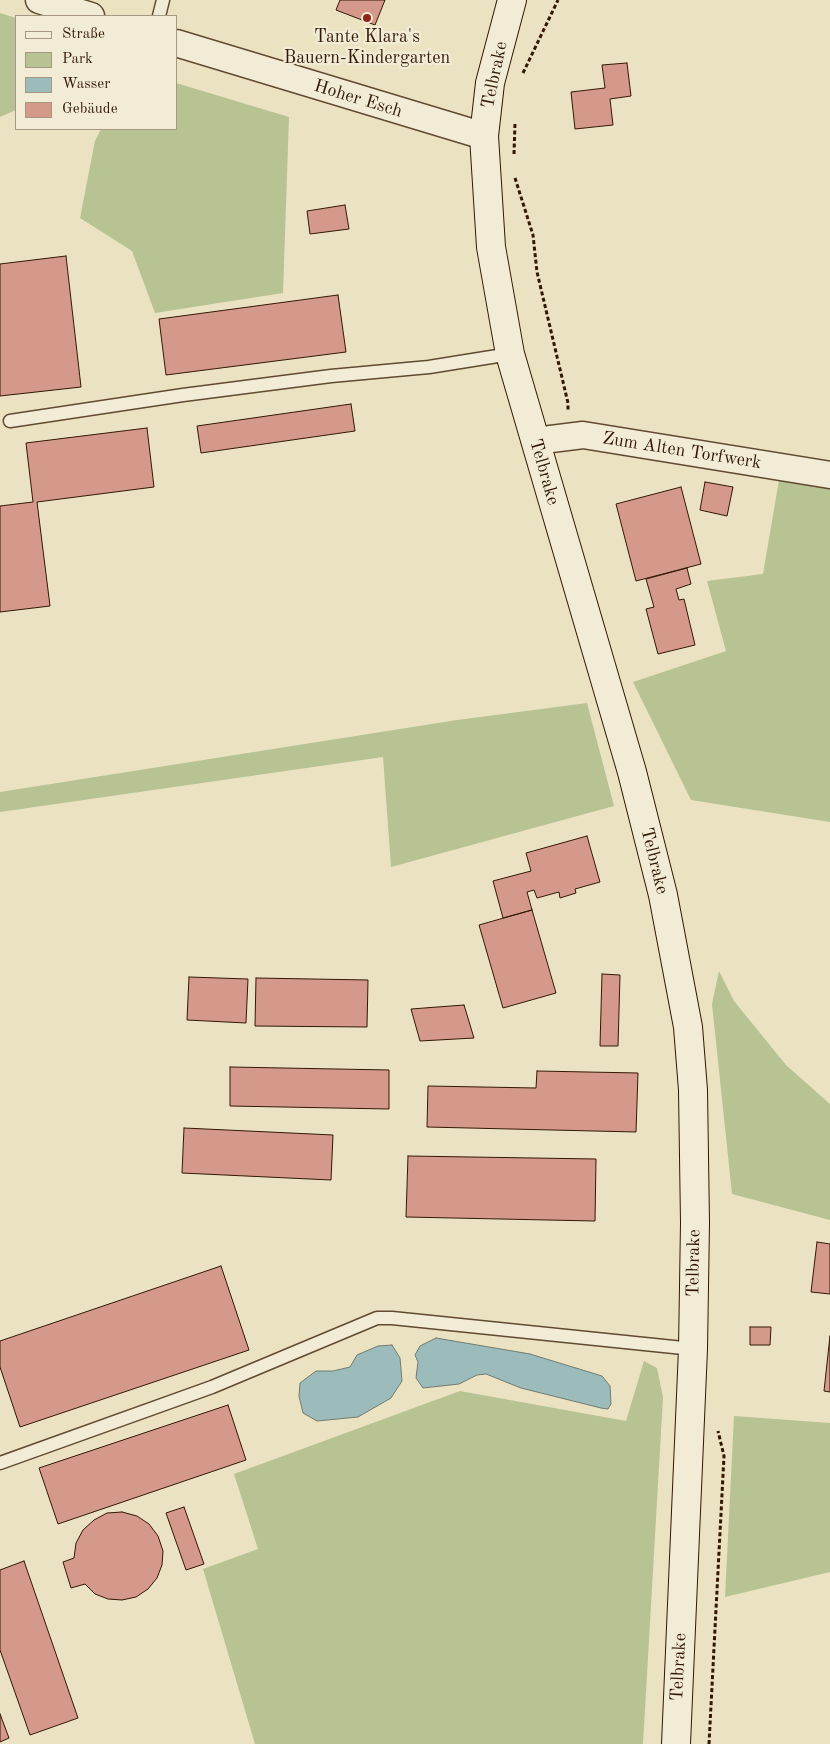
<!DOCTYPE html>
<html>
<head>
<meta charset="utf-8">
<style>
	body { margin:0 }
	#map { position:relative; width:830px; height:1744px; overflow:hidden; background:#ebe2c2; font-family:"Old Standard TT",serif }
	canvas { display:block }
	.legend { position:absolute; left:15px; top:15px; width:162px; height:115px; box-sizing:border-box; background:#f2ecd7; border:1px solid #a59781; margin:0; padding:6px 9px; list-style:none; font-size:15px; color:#321800 }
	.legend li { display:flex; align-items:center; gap:10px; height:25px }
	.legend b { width:25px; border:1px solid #a59781 }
</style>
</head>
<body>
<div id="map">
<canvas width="830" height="1744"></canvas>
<ul class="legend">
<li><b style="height:6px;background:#f2ecd7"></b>Straße</li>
<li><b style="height:14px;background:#b7c393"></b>Park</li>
<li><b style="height:14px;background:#9bbcbb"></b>Wasser</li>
<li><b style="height:14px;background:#d49988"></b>Gebäude</li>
</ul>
</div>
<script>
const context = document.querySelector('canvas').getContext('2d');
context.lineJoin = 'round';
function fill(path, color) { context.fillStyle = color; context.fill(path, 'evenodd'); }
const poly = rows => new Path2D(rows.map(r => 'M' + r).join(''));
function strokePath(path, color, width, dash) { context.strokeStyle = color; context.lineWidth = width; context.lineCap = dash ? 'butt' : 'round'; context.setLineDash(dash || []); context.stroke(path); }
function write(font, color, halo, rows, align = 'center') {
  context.font = font + ' "Old Standard TT",serif'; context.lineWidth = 4.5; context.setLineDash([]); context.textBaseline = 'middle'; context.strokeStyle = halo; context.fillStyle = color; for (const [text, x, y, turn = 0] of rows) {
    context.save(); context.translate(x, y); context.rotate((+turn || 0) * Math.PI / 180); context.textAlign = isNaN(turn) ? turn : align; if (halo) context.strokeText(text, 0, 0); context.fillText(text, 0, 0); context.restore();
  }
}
const green = poly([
	[0,13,16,18,16,110,0,117],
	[176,83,289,117,283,293,155,313,132,251,80,218,95,141,101,129,176,129],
	[779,480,830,489,830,822,691,800,633,682,726,651,707,581,763,574],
	[587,703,614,806,391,867,383,757,0,812,0,792,457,720],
	[719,971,734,1001,786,1065,830,1104,830,1220,732,1194,712,1004],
	[644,1361,657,1368,663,1397,643,1744,255,1744,203,1569,258,1549,234,1474,460,1391,626,1421],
	[734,1416,830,1423,830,1572,725,1597]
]);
const water = poly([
	[436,1338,530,1354,602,1376,610,1386,611,1404,608,1409,601,1408,521,1388,486,1374,477,1375,459,1384,423,1388,416,1378,418,1362,415,1355,420,1346,436,1338],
	[392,1345,400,1358,402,1381,391,1398,358,1417,317,1421,303,1413,299,1396,300,1383,316,1371,333,1371,350,1367,357,1355,378,1346,392,1345]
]);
const building = poly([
	[340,0,385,0,375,25,336,10,340,0],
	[627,63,631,96,610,99,613,125,575,129,571,92,605,88,602,65,627,63],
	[345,205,349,229,310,234,307,211,345,205],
	[66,256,81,387,0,396,0,264,66,256],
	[338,295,346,352,166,375,159,319,338,295],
	[351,404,355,431,201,453,197,426,351,404],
	[147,428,154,487,37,502,50,606,0,612,0,506,33,502,26,443,147,428],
	[705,482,733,487,727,516,700,510,705,482],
	[681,487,701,564,636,581,616,504,681,487],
	[687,568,691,584,676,589,679,600,684,599,695,645,658,654,646,609,654,607,646,579,687,568],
	[587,836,600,882,575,889,576,893,560,898,559,892,537,898,534,890,527,892,532,910,503,918,493,881,531,871,526,853,587,836],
	[532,910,556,993,503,1008,479,925,532,910],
	[602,974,620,975,618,1046,600,1046,602,974],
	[189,977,248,979,246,1023,187,1020,189,977],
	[256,978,368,980,367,1027,255,1026,256,978],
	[464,1005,474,1038,420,1041,411,1009,464,1005],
	[230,1067,389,1070,389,1109,230,1106,230,1067],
	[537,1071,638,1073,636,1132,427,1127,428,1086,536,1088,537,1071],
	[184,1128,333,1135,331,1180,182,1173,184,1128],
	[408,1156,596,1159,595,1221,406,1217,408,1156],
	[817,1242,830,1244,830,1294,811,1292,817,1242],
	[221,1266,249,1350,20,1427,0,1367,0,1341,221,1266],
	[750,1327,771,1327,770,1345,750,1345,750,1327],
	[830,1336,830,1392,824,1391,830,1336],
	[228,1405,246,1460,58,1524,39,1468,228,1405],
	[184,1507,204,1564,186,1570,166,1513,184,1507],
	[122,1512,137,1516,149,1524,158,1536,163,1551,162,1565,157,1578,148,1589,136,1597,122,1600,108,1599,95,1594,85,1584,71,1588,63,1562,74,1558,76,1543,83,1530,94,1520,107,1513,122,1512],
	[24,1561,78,1718,30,1735,0,1650,0,1570,24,1561],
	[0,1714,9,1738,0,1742,0,1714]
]);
const path = poly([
	[523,73,558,0],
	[514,154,515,123],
	[515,178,533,235,537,272,568,403,568,410],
	[709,1744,724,1456,718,1431]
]);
const lane = poly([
	[159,16,163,0],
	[10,421,183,395,331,376,429,367,510,354],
	[0,1463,212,1387,377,1318,392,1318,693,1349]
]);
const street = poly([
	[39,0,91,16],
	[176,43,484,136],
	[535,441,583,435,830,475]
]);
const secondary = poly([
	[512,0,490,83,484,136,491,247,510,354,632,772,663,895,688,1027,693,1090,695,1223,693,1349,676,1744]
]);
const markers = [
	[367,18,5,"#8f2418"]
];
const poiNames = [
	["Tante Klara's",367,37],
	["Bauern-Kindergarten",367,58]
];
const streetNames = [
	["Telbrake",495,75,-78],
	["Hoher Esch",358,99,17],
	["Zum Alten Torfwerk",682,451,9],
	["Telbrake",544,472,74],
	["Telbrake",654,861,76],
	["Telbrake",694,1263,-89],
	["Telbrake",679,1667,-87]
];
fill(green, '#b7c393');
fill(water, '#9bbcbb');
strokePath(water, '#717a70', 1);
fill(building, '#d49988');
strokePath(building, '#321800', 1);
strokePath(lane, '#604a30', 15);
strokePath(street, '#604a30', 29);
strokePath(secondary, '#321800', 30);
strokePath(path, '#321800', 3, [4, 2.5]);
strokePath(lane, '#f2ecd7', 12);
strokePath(street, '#f2ecd7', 26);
strokePath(secondary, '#f2ecd7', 28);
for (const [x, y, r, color] of markers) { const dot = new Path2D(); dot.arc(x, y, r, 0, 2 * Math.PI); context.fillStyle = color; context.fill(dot); strokePath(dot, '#f2ecd7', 2); }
write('18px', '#321800', '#f2ecd7', poiNames);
write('18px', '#321800', '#f2ecd7', streetNames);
</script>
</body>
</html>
